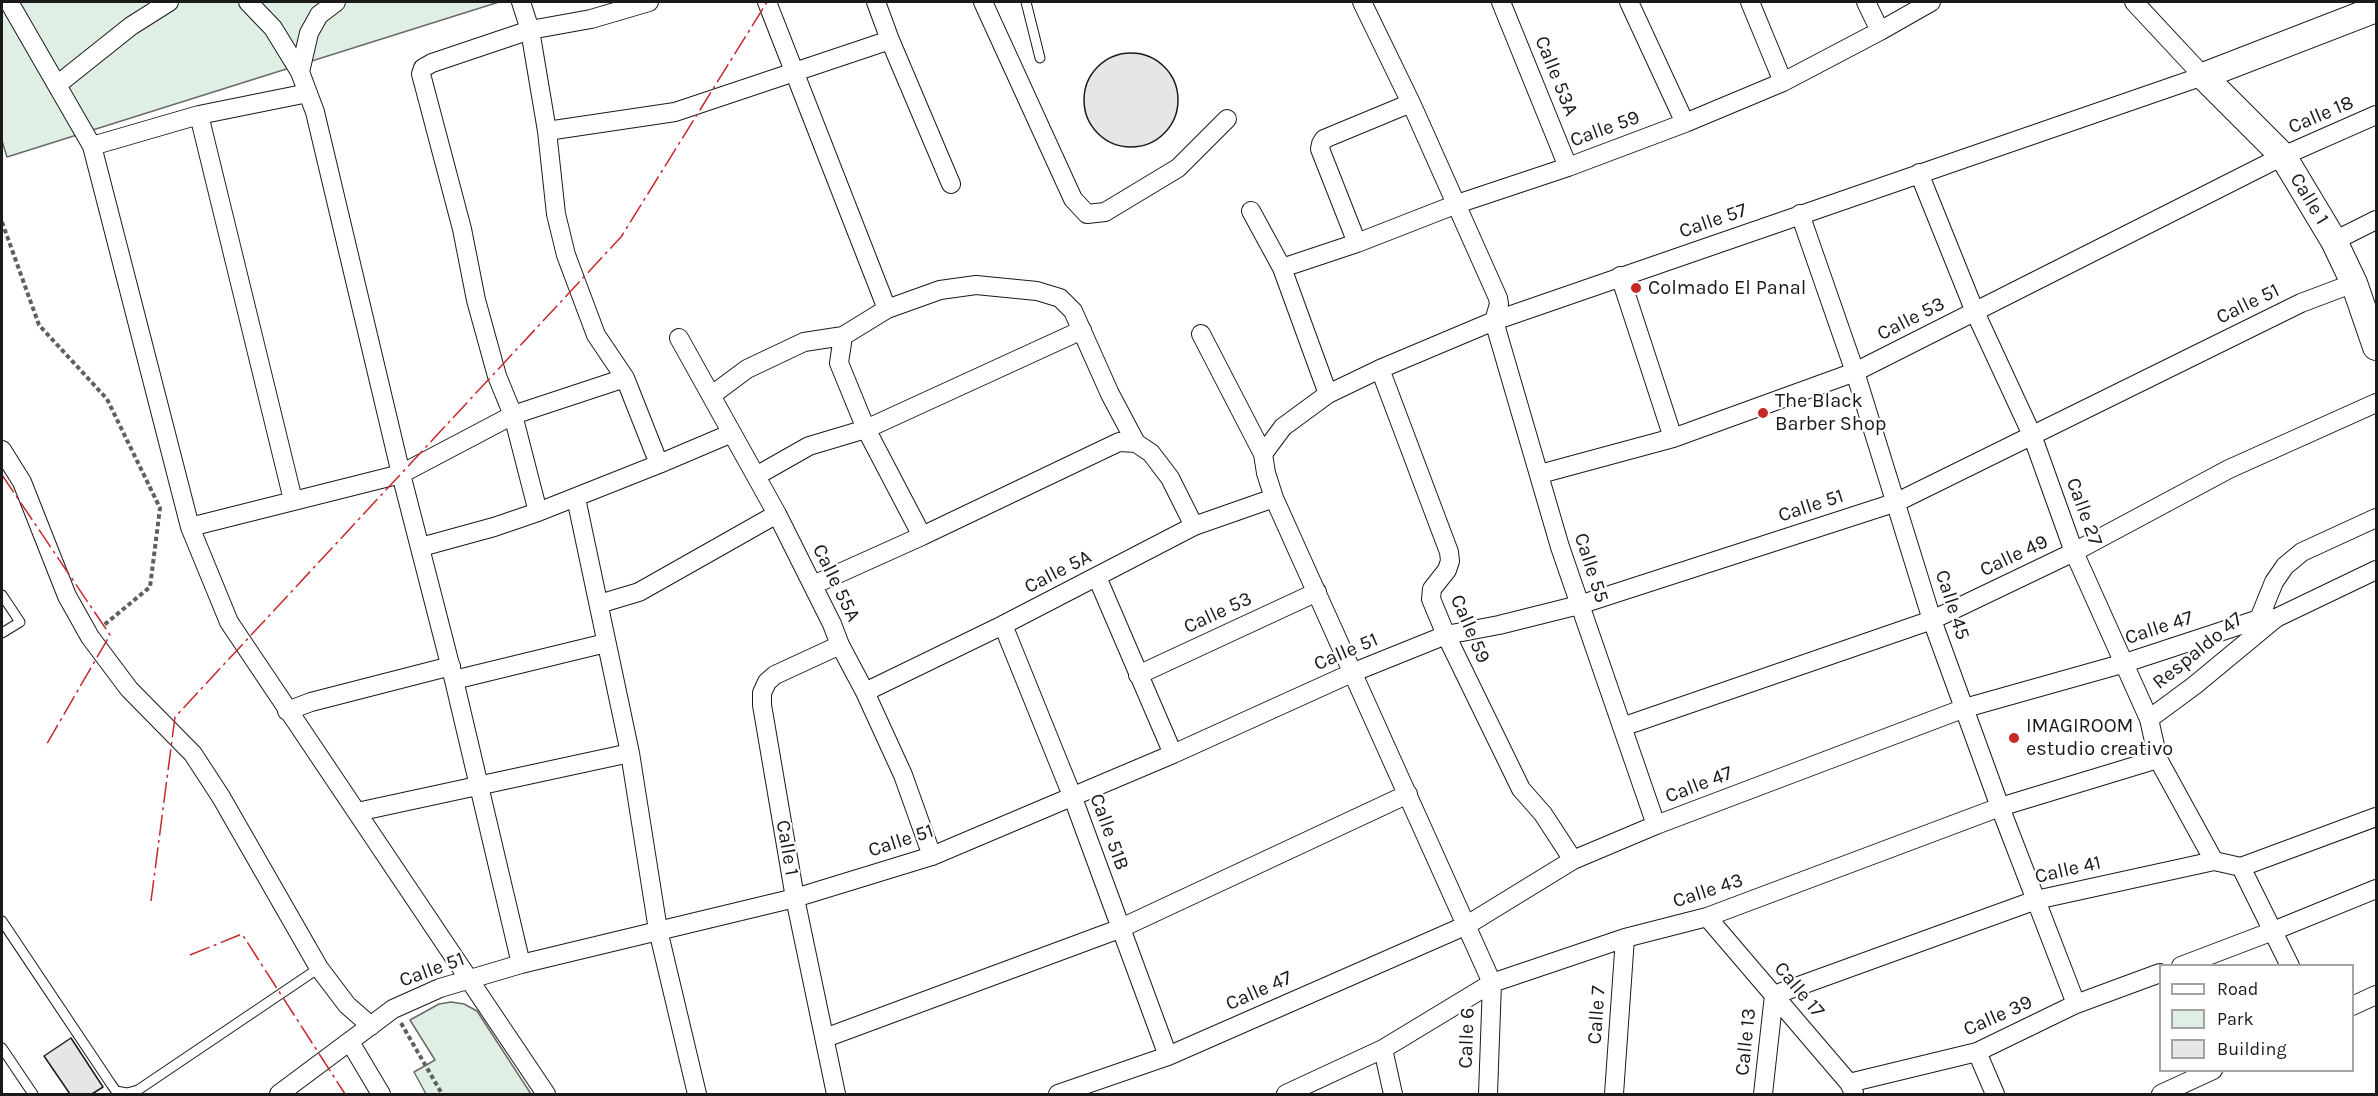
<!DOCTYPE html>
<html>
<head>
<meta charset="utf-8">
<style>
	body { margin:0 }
	#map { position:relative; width:2378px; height:1096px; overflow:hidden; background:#fff; font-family:Karla,sans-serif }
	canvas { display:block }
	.frame { position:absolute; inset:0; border:3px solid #1a1a1a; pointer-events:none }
	.legend { position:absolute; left:2159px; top:964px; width:195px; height:108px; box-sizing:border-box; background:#fff; border:2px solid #a3a3a3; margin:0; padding:8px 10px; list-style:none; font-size:18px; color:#1a1a1a }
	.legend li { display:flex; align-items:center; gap:12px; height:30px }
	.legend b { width:30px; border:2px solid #a3a3a3 }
</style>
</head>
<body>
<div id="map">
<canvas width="2378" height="1096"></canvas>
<div class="frame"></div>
<ul class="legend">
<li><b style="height:8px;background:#fff"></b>Road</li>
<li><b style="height:16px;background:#e0efe3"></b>Park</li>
<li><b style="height:16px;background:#e6e6e6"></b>Building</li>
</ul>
</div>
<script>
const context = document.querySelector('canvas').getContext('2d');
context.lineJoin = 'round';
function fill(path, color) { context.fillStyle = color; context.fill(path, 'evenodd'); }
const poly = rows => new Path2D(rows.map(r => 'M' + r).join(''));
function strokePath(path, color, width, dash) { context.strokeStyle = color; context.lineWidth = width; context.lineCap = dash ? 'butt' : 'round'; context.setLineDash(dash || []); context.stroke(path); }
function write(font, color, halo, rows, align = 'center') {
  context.font = font + ' Karla,sans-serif'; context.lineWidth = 4.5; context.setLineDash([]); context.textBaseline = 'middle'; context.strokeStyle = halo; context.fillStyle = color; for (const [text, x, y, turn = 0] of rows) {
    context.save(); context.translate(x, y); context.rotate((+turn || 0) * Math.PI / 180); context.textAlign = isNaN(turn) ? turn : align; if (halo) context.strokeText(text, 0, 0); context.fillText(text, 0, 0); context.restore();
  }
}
const green = poly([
	[2,2,499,2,7,157,2,141,2,2],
	[451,1002,464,1004,477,1011,531,1094,426,1094,414,1072,435,1060,410,1020,439,1004,451,1002]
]);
const building = poly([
	'1084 100a47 47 0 1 1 94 0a47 47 0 1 1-94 0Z',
	[71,1038,103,1087,92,1094,70,1094,44,1056,71,1038]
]);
const path = poly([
	[2,222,39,325,107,399,160,508,150,587,104,625],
	[401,1023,442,1094]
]);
const lane = poly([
	[1026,2,1040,58],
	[2,595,20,622,2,633],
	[2,921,111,1084,116,1091,127,1093,138,1090,319,968],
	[2,1048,33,1094]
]);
const street = poly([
	[9,2,92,146],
	[248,2,273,28,300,72,315,112,401,474,454,680,521,964],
	[521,2,530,30,591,19,649,2],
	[767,2,887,309,843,336,839,363,866,429,922,536],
	[876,2,890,40,951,184],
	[983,2,1073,199,1087,214,1105,212,1178,168,1227,119],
	[1362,2,1411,103,1498,298,1499,304,1494,321,1560,547,1656,825],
	[1501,2,1568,167],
	[1629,2,1685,123],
	[1750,2,1783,82],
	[1866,2,1880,31],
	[300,72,309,33,319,15,336,2],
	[57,85,131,26,169,2],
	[308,93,199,115,92,146,190,527,229,622,546,1094],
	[199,115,293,500],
	[547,131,675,112,890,40],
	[1919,173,1975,312,2032,435,2074,552,2149,719,2158,759,2214,861],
	[1251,211,1282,268,1328,394],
	[1800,214,1855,372,1932,620,2000,807,2076,1004],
	[2334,241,2376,220],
	[1357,243,1320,149,1321,144,1324,139,1411,103],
	[1282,268,1357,243,1457,204,1568,167,1685,123,1783,82,1880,31,1931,2],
	[1620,276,1673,438],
	[887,309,940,290,976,285,1037,291,1060,298,1073,311,1110,394,1136,443],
	[1201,334,1263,454,1266,473,1274,498,1492,983,1488,1094],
	[679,338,777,514,832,624,840,645,865,692,903,775,932,856],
	[1380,369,1449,552,1450,561,1447,570,1432,589,1431,599,1446,635,1521,789,1543,814,1573,860],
	[712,395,747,369,804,342,843,336],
	[2,450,22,482,67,596,90,637,129,689,193,754,221,797,319,968,347,1005,371,1026],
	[1263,454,1283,427,1328,394,1380,369,1494,321,2203,76,2134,2],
	[659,464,732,433],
	[1540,474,1673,438,1855,372,2283,156,2376,115],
	[756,476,809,446,866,429,1082,330],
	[576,498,630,753,658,930,697,1094],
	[190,527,401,474,513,415,625,378],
	[421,547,494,527,538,512,659,464,625,378,596,335,566,255,556,214,547,131,530,30,432,63,423,68,421,74,462,229,476,300,497,376,513,415,538,512],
	[1097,577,1173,754],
	[813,585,922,536,1119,442,1136,443,1151,453,1170,478,1194,526],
	[599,604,639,592,777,514],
	[2259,619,2274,582,2285,566,2302,552,2376,518],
	[1003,625,1073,798,1168,1056],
	[1138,675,1317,592],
	[454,680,606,643],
	[865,692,1003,625,1194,526,1274,498],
	[287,711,311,702,451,666],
	[2149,719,2195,685,2276,618],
	[1622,727,1932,620,2074,552,2229,469,2376,403],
	[357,812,630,753],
	[2241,867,2290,966],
	[1707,917,1849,1083,1854,1093],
	[2181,966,2273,931,2376,889],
	[2352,1006,2376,995],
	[825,1038,1119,929,1408,794],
	[350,1042,381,1094],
	[1383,1049,1393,1094],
	[1977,1052,1995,1094],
	[1849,1083,1977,1052,2076,1004,2160,973],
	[279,1094,393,1009,440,988,521,964,795,898,932,856,1173,754,1354,672,1446,635,1499,625,1579,605,1897,502,2301,303,2354,283],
	[836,1094,795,898,762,705,762,693,767,682,775,675,840,645],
	[1058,1094,1168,1056,1467,925,1573,860,1656,825,1965,708,2125,663,2259,619,2276,618,2376,570],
	[1286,1094,1383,1049,1492,983,1625,938,1707,917,2000,807,2158,759],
	[1614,1094,1625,938],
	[1763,1094,1774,995,2036,900,2214,861,2241,867,2376,817],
	[2161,1094,2213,1070]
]);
const secondary = poly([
	[2376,9,2203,76,2283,156,2334,241,2354,283,2376,347]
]);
const power = poly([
	[2,475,110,635,45,747],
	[151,901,175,717,621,237,767,2],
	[190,955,242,934,345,1094]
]);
const markers = [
	[1636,288,6,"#c62828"],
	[1763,413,6,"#c62828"],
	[2014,738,6,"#c62828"]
];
const streetNames = [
	["Calle 53A",1556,76,68],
	["Calle 18",2321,115,-23],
	["Calle 59",1605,129,-20],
	["Calle 1",2309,199,59],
	["Calle 57",1713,221,-19],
	["Calle 51",2248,304,-26],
	["Calle 53",1911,319,-27],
	["Calle 51",1811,506,-18],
	["Calle 27",2084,512,70],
	["Calle 49",2014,556,-25],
	["Calle 55",1591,568,72],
	["Calle 5A",1058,572,-27],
	["Calle 55A",836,583,64],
	["Calle 45",1952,605,72],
	["Calle 53",1218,613,-25],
	["Calle 47",2159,628,-18],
	["Calle 59",1470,629,67],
	["Respaldo 47",2198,651,-39],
	["Calle 51",1346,652,-23],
	["Calle 47",1699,785,-21],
	["Calle 51B",1109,832,70],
	["Calle 51",901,841,-18],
	["Calle 1",787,848,80],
	["Calle 41",2068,870,-13],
	["Calle 43",1708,891,-18],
	["Calle 51",432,970,-20],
	["Calle 17",1799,990,50],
	["Calle 47",1259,991,-24],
	["Calle 7",1597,1015,-86],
	["Calle 39",1998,1016,-24],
	["Calle 6",1467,1038,-88],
	["Calle 13",1746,1042,-84]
];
const poiNames = [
	["Colmado El Panal",1648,288],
	["The Black",1775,401],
	["Barber Shop",1775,424],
	["IMAGIROOM",2026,726],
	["estudio creativo",2026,749]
];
fill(green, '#e0efe3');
strokePath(green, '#6a6a6a', 1.5);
fill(building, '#e6e6e6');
strokePath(building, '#1a1a1a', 1.5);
strokePath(lane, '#1a1a1a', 11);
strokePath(street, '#1a1a1a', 20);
strokePath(secondary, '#1a1a1a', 28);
strokePath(path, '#5f5f5f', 4, [4.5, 3]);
strokePath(lane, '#fff', 9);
strokePath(street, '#fff', 18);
strokePath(secondary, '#fff', 26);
strokePath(power, '#c62828', 1.5, [21, 4.5, 3, 4.5]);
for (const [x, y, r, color] of markers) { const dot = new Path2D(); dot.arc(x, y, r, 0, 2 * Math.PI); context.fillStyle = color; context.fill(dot); strokePath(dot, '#fff', 2); }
write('20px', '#1a1a1a', '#fff', streetNames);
write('20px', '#1a1a1a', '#fff', poiNames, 'left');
</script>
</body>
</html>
